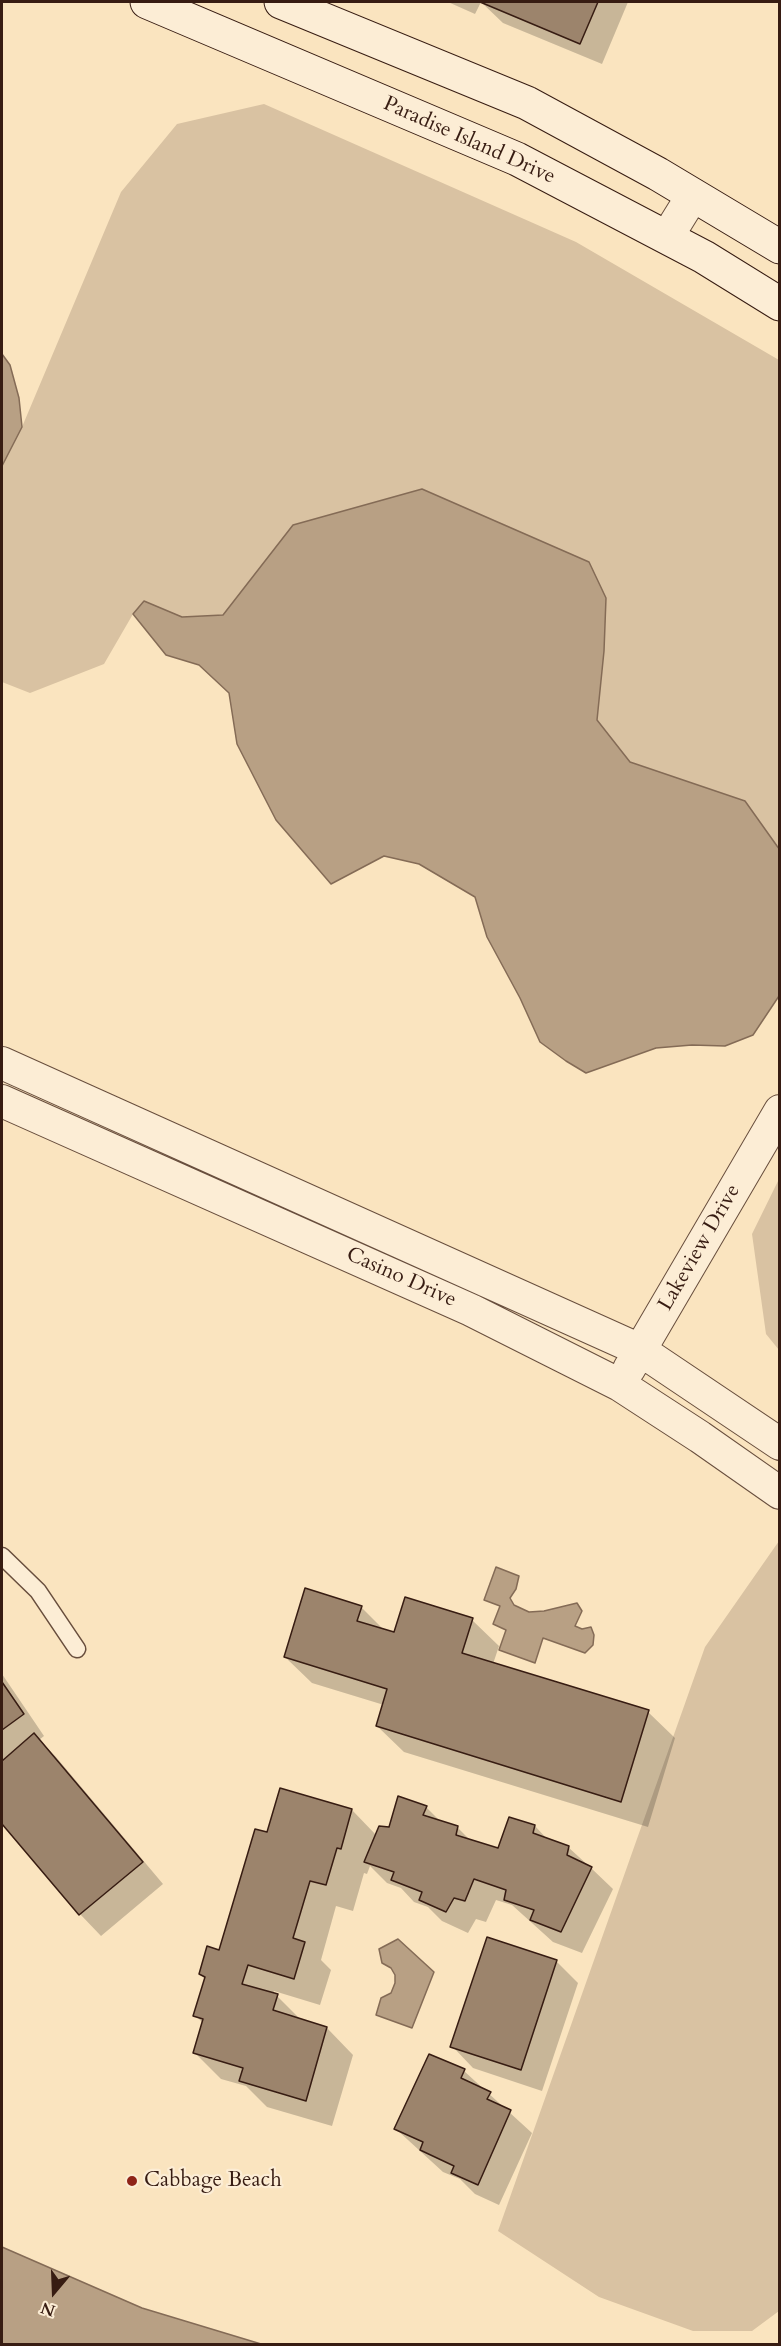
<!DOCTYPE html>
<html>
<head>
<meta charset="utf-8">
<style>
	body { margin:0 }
	#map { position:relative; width:781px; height:2346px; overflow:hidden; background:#fae4bf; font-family:Cardo,serif }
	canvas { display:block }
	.frame { position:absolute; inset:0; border:3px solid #371c12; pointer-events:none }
	.north { position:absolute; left:24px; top:2262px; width:60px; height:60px; -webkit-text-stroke:4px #fcedd5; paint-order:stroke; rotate:199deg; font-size:16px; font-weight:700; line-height:24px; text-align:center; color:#371c12 }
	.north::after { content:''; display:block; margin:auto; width:21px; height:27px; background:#371c12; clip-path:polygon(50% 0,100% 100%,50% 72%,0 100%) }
</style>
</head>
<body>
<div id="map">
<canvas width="781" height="2346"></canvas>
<div class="frame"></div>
<div class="north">N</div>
</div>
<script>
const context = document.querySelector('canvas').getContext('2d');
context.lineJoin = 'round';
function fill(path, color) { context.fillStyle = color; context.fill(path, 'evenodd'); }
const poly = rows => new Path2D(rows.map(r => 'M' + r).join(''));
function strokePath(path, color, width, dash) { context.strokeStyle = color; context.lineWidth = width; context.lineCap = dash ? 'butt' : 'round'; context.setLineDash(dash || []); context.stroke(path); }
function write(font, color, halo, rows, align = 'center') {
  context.font = font + ' Cardo,serif'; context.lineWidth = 4.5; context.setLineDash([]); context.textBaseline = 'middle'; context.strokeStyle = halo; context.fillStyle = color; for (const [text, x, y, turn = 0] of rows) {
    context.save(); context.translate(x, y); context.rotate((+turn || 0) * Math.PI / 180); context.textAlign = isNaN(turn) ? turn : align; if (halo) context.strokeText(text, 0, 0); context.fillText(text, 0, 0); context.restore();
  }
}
const green = poly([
	[264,104,576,242,779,360,779,850,745,801,630,762,597,720,604,651,606,598,182,617,144,601,133,614,104,664,30,693,2,682,2,466,22,427,121,192,177,124],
	[779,1179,780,1350,779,1350,766,1334,752,1234],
	[779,1541,779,2311,752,2331,693,2331,599,2297,498,2231,705,1647]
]);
const water = poly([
	[2,354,10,365,19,398,22,427,2,466,2,354],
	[422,489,589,562,606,598,604,651,597,720,630,762,745,801,777,846,780,850,779,996,753,1035,725,1046,692,1045,656,1048,586,1073,566,1061,540,1042,520,998,487,937,475,897,419,864,384,856,331,884,276,820,237,744,229,693,199,665,166,655,133,614,144,601,182,617,223,615,293,525,422,489],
	[496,1567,519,1576,516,1589,510,1598,514,1605,529,1612,544,1611,577,1603,582,1611,575,1626,582,1629,591,1627,594,1635,593,1645,585,1653,543,1638,535,1663,499,1650,506,1630,493,1624,500,1606,484,1600,496,1567],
	[398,1939,434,1972,412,2028,376,2015,381,1998,391,1993,395,1983,395,1975,391,1968,382,1963,379,1949,398,1939],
	[2,2247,142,2308,261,2344,2,2344,2,2247]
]);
const shadow = poly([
	[448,2,481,2,475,14],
	[481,2,628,2,602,64,503,23],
	[361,1607,385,1631,395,1634,472,1620,499,1646,493,1664,648,1712,675,1738,648,1827,404,1752,377,1726,384,1705,312,1683,285,1657],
	[2,1674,44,1736,39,1740,56,1757,163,1884,101,1936,80,1914,2,1822],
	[426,1807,441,1822,457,1827,471,1841,499,1850,535,1826,548,1840,568,1847,591,1868,613,1889,582,1953,553,1942,512,1905,496,1900,486,1922,476,1919,468,1933,442,1921,428,1907,414,1902,401,1888,387,1883,370,1866,367,1874,364,1873,353,1911,336,1906,321,1960,331,1970,320,2005,274,1991,273,1995,277,1996,302,2021,327,2028,353,2055,332,2126,267,2107,246,2086,221,2079,194,2052,203,2023,195,2015,206,1980,200,1974,220,1952,268,1834,352,1810,377,1836],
	[556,1961,578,1983,542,2091,473,2068,452,2046],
	[464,2071,532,2133,499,2205,475,2194,460,2179,443,2172,396,2129]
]);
const building = poly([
	[480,2,598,2,580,44,480,2],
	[305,1588,362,1606,357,1621,394,1632,405,1597,473,1618,462,1653,649,1710,621,1802,376,1726,387,1689,284,1657,305,1588],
	[2,1682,24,1714,2,1730,2,1682],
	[34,1733,143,1862,79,1915,2,1824,2,1761,34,1733],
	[280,1788,352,1809,341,1849,337,1848,326,1885,310,1881,293,1938,305,1942,294,1979,248,1965,242,1984,278,1994,273,2010,327,2027,306,2101,239,2081,243,2068,193,2053,203,2019,193,2016,205,1977,199,1974,207,1946,219,1950,255,1829,267,1832,280,1788],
	[398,1796,427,1806,423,1815,458,1826,456,1835,498,1848,509,1817,535,1825,533,1833,569,1846,567,1855,592,1867,561,1932,530,1920,534,1910,504,1900,506,1890,474,1879,465,1901,454,1898,446,1912,419,1900,422,1892,391,1880,394,1872,364,1862,379,1826,389,1827,398,1796],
	[487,1937,557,1960,521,2070,450,2047,487,1937],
	[429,2054,465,2069,461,2078,491,2092,487,2099,511,2110,478,2185,451,2173,454,2166,420,2150,423,2142,394,2129,429,2054]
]);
const lane = poly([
	[2,1556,38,1591,77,1649]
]);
const street = poly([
	[667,237,693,195],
	[2,1063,640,1350,780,1444],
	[2,1101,471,1310,620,1385,700,1437,780,1493],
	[629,1369,780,1111]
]);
const secondary = poly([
	[147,2,517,159,704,257,780,304],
	[281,2,527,103,658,174,780,247]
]);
const markers = [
	[132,2181,6,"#8f2418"]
];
const streetNames = [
	["Paradise Island Drive",469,141,24],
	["Lakeview Drive",700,1248,-60],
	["Casino Drive",401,1278,24]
];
const poiNames = [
	["Cabbage Beach",144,2181]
];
fill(green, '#d9c2a2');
fill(water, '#b8a084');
strokePath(water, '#846b56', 1.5);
fill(shadow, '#0003');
fill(building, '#9c846c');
strokePath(building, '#371c12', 1.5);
strokePath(lane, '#684e3d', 19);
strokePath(street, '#684e3d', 34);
strokePath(secondary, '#371c12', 35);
strokePath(lane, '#fcedd5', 16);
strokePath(street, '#fcedd5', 32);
strokePath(secondary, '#fcedd5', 33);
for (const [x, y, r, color] of markers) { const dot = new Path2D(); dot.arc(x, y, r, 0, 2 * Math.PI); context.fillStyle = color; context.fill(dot); strokePath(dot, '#fcedd5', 2); }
write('21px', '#371c12', '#fcedd5', streetNames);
write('21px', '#371c12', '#fcedd5', poiNames, 'left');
</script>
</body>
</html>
